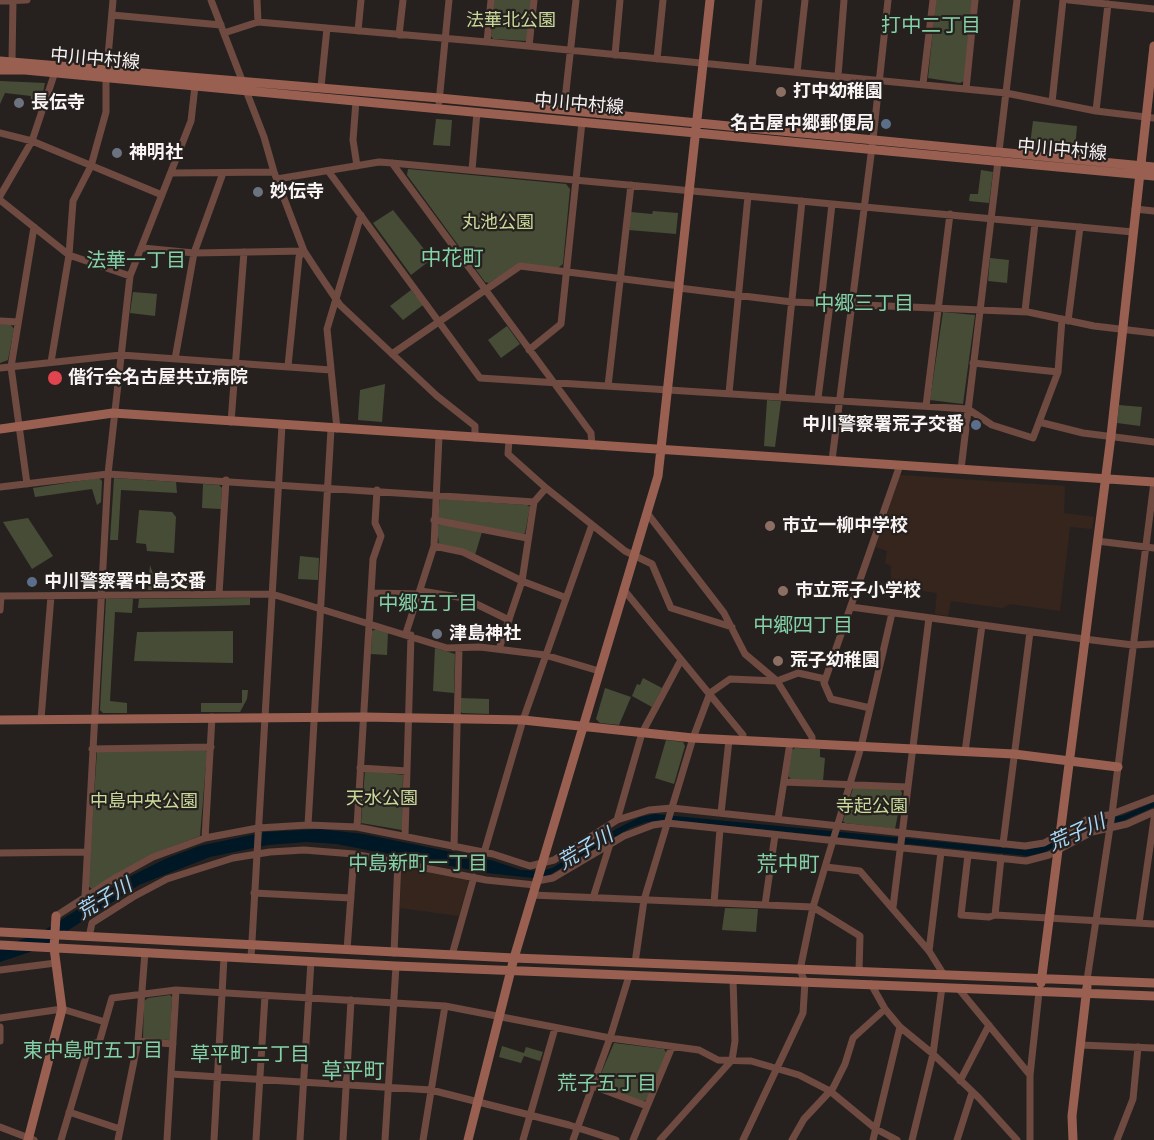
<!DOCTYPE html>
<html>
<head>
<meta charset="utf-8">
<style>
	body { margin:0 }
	canvas { display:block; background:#26211f }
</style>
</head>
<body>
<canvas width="1154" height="1140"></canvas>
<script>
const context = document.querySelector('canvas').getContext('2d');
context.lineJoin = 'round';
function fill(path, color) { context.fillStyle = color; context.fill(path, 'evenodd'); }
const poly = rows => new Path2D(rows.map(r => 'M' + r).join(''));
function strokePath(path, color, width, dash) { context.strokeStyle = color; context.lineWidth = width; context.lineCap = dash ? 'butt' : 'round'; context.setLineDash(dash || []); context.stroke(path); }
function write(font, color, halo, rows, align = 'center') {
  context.font = font + ' Poppins,"Noto Sans JP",sans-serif'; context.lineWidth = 4.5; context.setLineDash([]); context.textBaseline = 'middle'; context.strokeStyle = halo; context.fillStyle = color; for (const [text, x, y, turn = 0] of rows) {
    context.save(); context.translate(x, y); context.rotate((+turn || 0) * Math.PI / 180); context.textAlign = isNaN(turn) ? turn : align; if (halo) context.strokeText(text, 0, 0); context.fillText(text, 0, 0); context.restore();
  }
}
const industrial = poly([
	[900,475,1065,486,1064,513,1094,517,1092,529,1070,527,1060,611,1010,604,1002,608,951,601,948,616,935,614,937,593,891,586,891,566,885,563,887,551,876,547],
	[401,866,469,879,459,916,400,908]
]);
const green = poly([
	[494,0,531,0,527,41,493,39,491,36],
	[936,0,972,0,964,81,960,83,928,78],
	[0,81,45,83,40,107,30,105,31,96,5,93,0,104],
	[436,119,452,120,450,146,433,145],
	[1033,121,1077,126,1075,149,1030,145],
	[408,169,566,184,570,189,563,264,558,268,519,263,489,283,485,282,407,175],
	[981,170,993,172,989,203,969,201,970,194,978,194],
	[393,210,432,259,411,275,373,223],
	[653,211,678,213,676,234,629,230,631,212,652,214],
	[990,258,1009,260,1007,283,988,281],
	[411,290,423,305,403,320,390,306],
	[133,292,157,294,155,316,130,313],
	[943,312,975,315,963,404,930,400],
	[0,324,11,325,14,329,8,360,0,363],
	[507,326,520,344,501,358,488,340],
	[385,384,382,422,358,420,360,390],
	[767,400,781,401,775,447,764,446],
	[1119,405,1142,407,1140,426,1117,423],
	[99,478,102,481,101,502,97,505,92,489,35,497,33,488],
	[114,478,176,482,177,493,121,490,118,540,110,540],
	[203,484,219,485,222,488,221,509,202,508],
	[440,499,527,505,530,507,525,533,522,535,438,518],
	[139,510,172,512,176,517,174,553,147,551,146,544,136,543],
	[28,518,53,556,32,569,3,522],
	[440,524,482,532,475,555,439,545,437,527],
	[300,556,319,558,318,580,298,579],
	[150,565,154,577,194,579,193,590,148,590],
	[250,598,250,605,138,608,139,599],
	[106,599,133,599,132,613,115,612,110,701,127,703,127,713,103,713,100,710],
	[376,629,388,632,387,655,371,654,372,631],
	[233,631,233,663,134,661,137,632],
	[435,648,455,654,454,693,433,691],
	[643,678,662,688,652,707,632,696,637,684,640,685],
	[605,688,631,697,619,725,600,723,596,719],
	[242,690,248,690,247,699,240,712,201,712,201,703,242,703],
	[460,698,489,699,489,714,462,713,460,711],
	[666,740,683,742,685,746,674,784,655,778],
	[795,748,820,749,820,757,825,758,823,781,791,779,788,776,792,750],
	[205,750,207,752,200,836,153,854,92,889,88,886,97,751],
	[365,770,403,775,402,830,361,823],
	[856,786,900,789,902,793,895,829,845,823,843,821,853,788],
	[725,908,758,909,756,932,722,930],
	[170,995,172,997,170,1040,143,1039,144,1001,148,998],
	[614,1043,664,1049,667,1054,648,1099,642,1102,597,1083],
	[502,1046,524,1053,526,1047,543,1052,540,1061,524,1056,521,1063,499,1057]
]);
const water = poly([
	[1154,802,1154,807,1122,821,1086,830,1045,852,1028,856,668,820,647,822,630,828,542,879,487,873,336,844,307,842,268,845,210,857,139,885,39,949,0,962,0,947,40,933,131,876,165,859,199,846,265,832,321,829,363,834,491,860,521,870,542,871,552,868,616,829,640,817,655,814,1026,850,1045,846,1073,829,1092,822,1124,815]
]);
const street = poly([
	[211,0,264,137,274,172,304,251,317,271,340,305,437,396,475,426,475,438],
	[257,0,258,22],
	[1069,0,1154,9],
	[0,1,27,0],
	[112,15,221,25],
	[358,31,361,0],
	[224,33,258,22,487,42,1006,93,1096,111,1154,118],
	[399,35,403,0],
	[487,42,491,0],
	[529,46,534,0],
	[615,55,620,0],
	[657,59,663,0],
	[12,61,13,0],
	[107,68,113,0],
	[752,68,759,0],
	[797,72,805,0],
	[838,76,844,0],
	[923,84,933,0],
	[321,87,327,28],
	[966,89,975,0],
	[356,101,353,140,357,166],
	[439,102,449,0],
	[1052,102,1063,0],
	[564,109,576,0],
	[1096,111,1108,4],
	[0,133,32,141,162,195],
	[999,151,1017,0],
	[392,163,591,433,592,446],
	[472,170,477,112],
	[329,172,480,378,968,409,992,425,1033,438,1058,372,1062,319],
	[172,173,274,172],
	[277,179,379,162,392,163,1133,232],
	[0,196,32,141,56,69],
	[0,200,69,255,130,276],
	[1135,209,1154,211],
	[143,248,194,253,304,251,299,257,288,366],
	[679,288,792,302,1028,312,1094,326,1154,333],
	[821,303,832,204],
	[1025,311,1035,223],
	[0,321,18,322],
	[1068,321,1080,227],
	[529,350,561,324,582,122],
	[392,354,520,266,680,286],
	[175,359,194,253,223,173],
	[51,362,69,255,73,201,91,166,106,112,106,78],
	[973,363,1058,372],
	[0,368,121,355,331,370],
	[608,386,631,185],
	[729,393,748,196],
	[782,397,802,201],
	[818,398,830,304],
	[926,406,950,214],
	[231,422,244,252],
	[1039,422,1083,433,1154,442],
	[337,429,327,329,361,215],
	[509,440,508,454,546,488,625,551,652,564,671,608,732,627],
	[832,460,873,139,888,0],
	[961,469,998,161],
	[27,484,11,367,34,227],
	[0,487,108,474,534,502],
	[647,513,724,613,745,654,777,681,812,737,812,744],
	[434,520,527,538],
	[1097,541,1154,548],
	[434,546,463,552,522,581,564,597],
	[624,590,743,735,743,740],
	[421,591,464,598,509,620],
	[371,593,420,594],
	[219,594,226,480],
	[0,596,272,594,447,648,480,647,545,655,599,671],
	[851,607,1084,639,1133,645,1154,644],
	[0,610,1,596],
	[406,633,434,546,439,436],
	[499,649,522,581,534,502,546,488],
	[870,708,831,699,824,683,900,465],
	[41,719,51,596],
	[92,749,211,747],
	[965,752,982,625],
	[360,768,407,771],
	[784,782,907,787],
	[721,813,729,740],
	[778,819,790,743],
	[617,820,642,733,681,660],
	[308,825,331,429],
	[357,827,373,559,381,536,375,523,377,490],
	[405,836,411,635],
	[205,838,212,717],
	[1003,844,1030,632],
	[454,847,459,648],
	[0,853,87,852],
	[484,853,523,720,592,525],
	[968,855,961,915,989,917,995,915],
	[1001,858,995,915,1154,924],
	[826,867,860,871,929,951,944,975],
	[537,881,553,878,624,836,653,825,667,823,1026,861,1049,855,1092,832,1127,824,1154,812],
	[254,893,351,898],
	[532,895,813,907,860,936,859,971],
	[85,897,108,474,130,276,191,121,195,86],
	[593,898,610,844],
	[714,903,720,829],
	[765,905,775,835],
	[893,907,929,618],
	[56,916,115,878,153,857,205,838,258,828,308,825,357,827,493,854,530,866,554,860,617,820,649,810,672,808,1025,846,1044,843,1086,820,1112,814,1154,798],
	[1139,923,1154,819],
	[89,937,92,923,133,897,167,879,233,858,270,852,304,850,354,854,486,880,535,885],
	[347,950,354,854],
	[929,951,941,852],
	[394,953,398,861],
	[452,955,474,877],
	[251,958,282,425],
	[635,963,644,900,693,738,710,693,730,679,777,681,798,673,825,679],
	[0,970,56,963],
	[1087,980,1112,814,1154,482],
	[871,984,885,1009,900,1027,933,1054,979,1098,1017,1140],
	[958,988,1030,1075],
	[0,1018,62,1009,105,1022],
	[0,1027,0,1041],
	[138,1041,173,1044],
	[1080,1045,1154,1048],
	[171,1074,431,1090,569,1125,616,1140],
	[960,1081,989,1025],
	[593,1086,647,1106],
	[69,1112,120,1129],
	[0,1127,34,1140],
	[61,1140,90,1043,99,1043,112,998,176,990,445,1006,610,1038,699,1050,718,1060,751,1061,799,1075,830,1091,876,1129,897,1140],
	[118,1140,138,1041,145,952],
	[167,1140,176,990],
	[214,1140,224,957],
	[256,1140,265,996],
	[300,1140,311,961],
	[343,1140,351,1000],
	[385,1140,396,966],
	[423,1140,445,1006],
	[523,1140,555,1028],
	[573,1140,610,1038,629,976],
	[633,1140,672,1047],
	[660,1140,732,1060,735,1041,733,979],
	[743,1140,803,1013,805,982,800,970,813,907,861,747,892,613],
	[792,1140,804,1119,833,1088,845,1064,853,1038,885,1009],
	[873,1140,900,1027],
	[912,1140,933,1054,942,987],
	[957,1140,972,1093],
	[1030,1140,1030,1075,1039,992],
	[1117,1140,1133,1099,1138,1047]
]);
const secondary = poly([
	[0,61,439,98,1154,167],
	[0,70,25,70,1154,176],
	[0,429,113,413,1154,482],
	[0,720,364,717,523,720,693,738,1014,754,1118,767],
	[0,932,514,958,1154,983],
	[0,945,396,966,1154,996],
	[1041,983,1111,436,1154,46],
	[28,1140,62,1009,54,948,56,916],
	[468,1140,514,958,658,476,710,0],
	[1073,1140,1072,1116,1087,987]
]);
const markers = [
	[781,92,6,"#8d6e63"],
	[19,103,6,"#6b7280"],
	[886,124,6,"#5c6f8a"],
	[117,153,6,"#6b7280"],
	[258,192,6,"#6b7280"],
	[55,378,8,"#e0444e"],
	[976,425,6,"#5c6f8a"],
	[770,526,6,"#8d6e63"],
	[32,582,6,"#5c6f8a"],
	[783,591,6,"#8d6e63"],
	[437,634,6,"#6b7280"],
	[778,661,6,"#8d6e63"]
];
const parkNames = [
	["法華北公園",511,21],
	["丸池公園",498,223],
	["天水公園",382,799],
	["中島中央公園",144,802],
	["寺起公園",872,807]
];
const streetNames = [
	["中川中村線",95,60,5],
	["中川中村線",579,105,5],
	["中川中村線",1062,151,5]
];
const poiNames = [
	["打中幼稚園",793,92],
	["長伝寺",31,103],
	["名古屋中郷郵便局",874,124,"right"],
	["神明社",129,153],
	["妙伝寺",270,192],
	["偕行会名古屋共立病院",68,378],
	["中川警察署荒子交番",964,425,"right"],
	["市立一柳中学校",782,526],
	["中川警察署中島交番",44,582],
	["市立荒子小学校",795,591],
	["津島神社",449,634],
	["荒子幼稚園",790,661]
];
const neighbourhoodNames = [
	["打中二丁目",931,27],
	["法華一丁目",136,262],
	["中郷三丁目",864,305],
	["中郷五丁目",428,605],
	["中郷四丁目",803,627],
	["中島新町一丁目",418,865],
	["東中島町五丁目",93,1052],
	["草平町二丁目",250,1056],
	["荒子五丁目",607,1085]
];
const waterNames = [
	["荒子川",1077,834,-24],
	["荒子川",586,850,-31],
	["荒子川",105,900,-31]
];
const quarterNames = [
	["中花町",452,260],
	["荒中町",788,866],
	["草平町",353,1073]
];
fill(industrial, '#36251c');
fill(green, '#464c36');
fill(water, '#001725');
strokePath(street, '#6e4a41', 7);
strokePath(secondary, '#996051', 9);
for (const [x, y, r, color] of markers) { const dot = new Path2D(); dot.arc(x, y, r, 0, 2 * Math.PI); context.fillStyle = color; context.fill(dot); strokePath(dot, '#26211f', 2); }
write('18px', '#c9da9b', '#26211f', parkNames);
write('18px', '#f8f4f3', '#26211f', streetNames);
write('bold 18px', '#f8f4f3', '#26211f', poiNames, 'left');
write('20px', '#84d2a7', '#26211f', neighbourhoodNames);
write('italic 20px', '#a7d8f8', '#26211f', waterNames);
write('21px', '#84d2a7', '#26211f', quarterNames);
</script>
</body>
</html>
